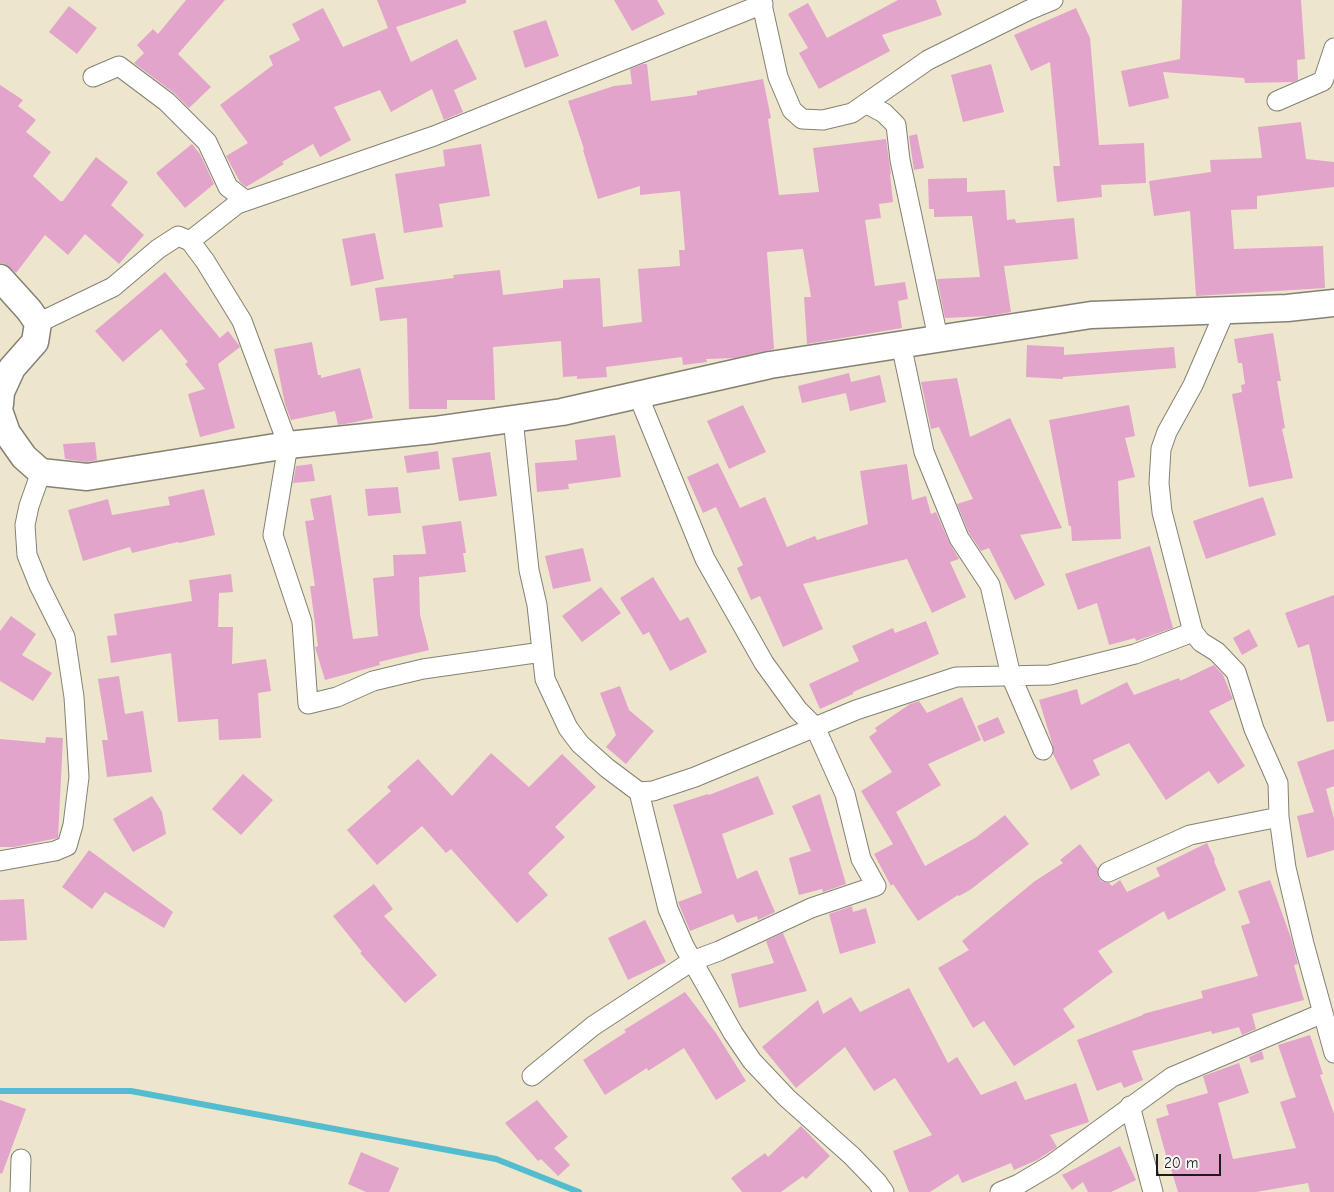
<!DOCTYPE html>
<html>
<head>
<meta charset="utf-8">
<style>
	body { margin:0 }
	#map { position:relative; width:1334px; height:1192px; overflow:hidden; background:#ede6cc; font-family:"Comic Neue",sans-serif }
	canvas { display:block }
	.scale { position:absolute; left:1156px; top:1154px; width:65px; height:22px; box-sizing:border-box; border:2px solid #1c1c1c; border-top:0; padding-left:6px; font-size:15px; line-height:18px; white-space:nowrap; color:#1c1c1c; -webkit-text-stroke:4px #f6f6f2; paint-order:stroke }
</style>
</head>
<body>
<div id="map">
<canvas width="1334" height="1192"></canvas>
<div class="scale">20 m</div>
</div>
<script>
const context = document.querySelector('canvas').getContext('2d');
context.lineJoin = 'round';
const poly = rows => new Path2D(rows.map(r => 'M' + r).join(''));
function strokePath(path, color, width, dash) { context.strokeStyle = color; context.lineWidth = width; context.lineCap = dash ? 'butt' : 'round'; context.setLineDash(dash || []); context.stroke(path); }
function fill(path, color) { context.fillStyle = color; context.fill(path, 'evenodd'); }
const stream = poly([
	[0,1091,131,1091,496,1159,579,1192]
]);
const building = poly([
	[186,0,225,0,178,54,211,87,189,108,174,93,134,63,144,53,137,45,153,29,158,34],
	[377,0,466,0,466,3,396,27,411,62,457,39,477,79,454,90,463,112,444,120,432,89,391,112,380,90,334,107,351,140,320,157,313,144,282,162,284,164,246,187,240,182,226,156,248,143,220,105,273,65,269,56,300,40,292,24,323,8,343,47,388,28],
	[614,0,657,0,665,14,632,31],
	[898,0,936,0,942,15,882,35,890,51,819,89,799,53,808,48,788,14,808,3,827,38],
	[1182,0,1301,0,1305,59,1297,60,1298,80,1293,82,1245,83,1244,78,1163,72,1169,98,1129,107,1121,71,1180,59],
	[69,6,97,28,77,54,49,32],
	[1076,8,1090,38,1099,145,1144,143,1146,183,1101,185,1102,197,1057,202,1053,166,1060,166,1050,62,1031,71,1014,35],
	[546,20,559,56,525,68,513,31],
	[643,64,647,64,651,101,697,95,697,91,763,79,771,118,768,119,779,195,819,192,813,148,886,139,891,174,890,174,893,202,879,204,881,218,865,220,875,286,905,282,908,299,898,301,902,328,807,344,804,297,811,297,803,249,767,252,774,349,735,358,706,359,707,362,683,365,682,357,606,367,607,377,577,379,577,376,563,377,561,341,493,347,495,400,447,400,447,409,409,409,407,318,380,321,375,288,454,278,453,275,500,270,503,295,563,288,563,280,600,278,603,327,642,322,638,269,680,266,679,250,685,250,680,191,640,195,640,186,598,199,583,150,584,149,568,101,614,86,632,84,630,69],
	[991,64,1004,112,963,122,951,75],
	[0,85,23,100,18,106,36,120,26,132,51,152,33,176,60,201,63,201,96,157,128,182,111,205,144,235,119,264,85,234,68,255,45,235,16,273,5,264,0,263],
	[1301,122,1306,159,1334,162,1334,187,1257,196,1257,209,1231,210,1234,249,1323,246,1325,288,1196,296,1190,211,1154,216,1149,181,1211,172,1210,160,1262,158,1258,127],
	[917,134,924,168,914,170,909,136],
	[192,144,200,154,214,184,185,208,156,173],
	[481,144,490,196,439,204,443,227,404,233,395,174,445,166,443,150],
	[967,178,967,192,1005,190,1007,220,1015,219,1016,223,1074,218,1078,259,1004,266,1011,312,989,316,945,318,937,279,980,277,972,216,934,217,934,209,929,209,928,179],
	[375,233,384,279,351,286,342,239],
	[165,272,220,338,228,331,239,345,240,347,218,364,235,428,200,437,188,394,205,389,185,364,188,362,161,329,123,362,95,331],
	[1273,333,1281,381,1277,381,1285,428,1282,429,1293,478,1249,487,1232,394,1242,392,1241,385,1245,384,1242,363,1238,363,1234,339],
	[312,342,318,375,321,375,321,378,360,368,373,418,351,423,338,425,335,411,291,420,285,404,274,349],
	[1027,345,1064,347,1064,355,1174,347,1176,368,1063,377,1063,379,1026,377],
	[849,373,851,382,880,375,886,402,850,411,846,393,802,403,798,386],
	[957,378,970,437,1010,418,1062,528,1020,535,1045,585,1015,600,989,548,981,551,969,533,957,504,973,499,939,427,931,429,921,382],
	[743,405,766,452,729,469,707,421],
	[1129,405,1135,436,1125,438,1135,477,1118,481,1121,539,1072,541,1071,526,1069,526,1049,420],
	[615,435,621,477,568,484,569,489,537,492,535,463,577,460,575,440],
	[95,442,97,460,87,462,65,459,63,444],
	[438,451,440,469,407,473,404,456],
	[490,452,497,496,459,501,452,458],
	[718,463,740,508,765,497,787,547,815,536,817,540,868,524,860,471,907,464,912,500,926,496,931,514,936,512,949,542,959,559,950,562,966,597,932,613,907,559,803,584,823,629,783,647,760,596,751,600,737,568,743,565,716,507,703,513,687,477],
	[312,464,315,481,293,483,296,466],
	[398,487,401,513,368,516,365,489],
	[204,489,215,535,179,543,178,542,132,553,130,547,83,561,68,510,108,499,112,515,170,505,168,497],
	[331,495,353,639,378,636,373,578,394,576,393,555,426,554,422,526,461,521,466,553,463,553,466,572,419,577,420,615,429,650,379,662,380,665,325,680,315,647,318,646,310,586,315,586,305,521,314,520,310,499],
	[1263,497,1276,535,1206,559,1193,521],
	[1150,546,1173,628,1136,641,1135,638,1109,645,1097,603,1078,610,1065,574],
	[583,548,591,581,553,589,545,556],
	[231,574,233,592,219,593,218,627,233,627,232,664,266,659,271,691,258,693,261,738,219,740,218,719,178,722,171,653,111,663,107,636,117,635,114,614,192,601,189,580],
	[653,577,680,621,688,617,707,652,670,671,649,632,643,635,620,598],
	[601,587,621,613,582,642,562,616],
	[1334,595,1334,721,1327,722,1309,644,1298,648,1285,613],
	[11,616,36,634,22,655,52,673,33,701,0,681,0,631],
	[926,621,939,654,853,692,853,694,820,709,809,684,859,661,852,646,893,628,895,633],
	[1249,629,1258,646,1242,655,1233,638],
	[1214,665,1223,675,1233,699,1209,711,1245,766,1218,784,1209,771,1166,800,1129,743,1093,760,1100,775,1071,790,1053,754,1053,746,1039,700,1077,689,1081,705,1127,682,1134,695,1179,678,1180,681],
	[119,676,125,714,143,711,152,772,107,777,102,740,108,740,98,679],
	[620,686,629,710,654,731,626,764,606,747,616,735,600,693],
	[962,697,981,740,928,764,941,785,896,812,925,866,975,838,1005,815,1029,844,970,890,959,896,958,895,918,921,893,884,891,886,874,854,893,844,861,791,892,772,869,737,877,731,875,728,910,704,919,701,927,713],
	[998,717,1005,733,984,742,977,726],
	[46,737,63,738,58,838,14,847,0,847,0,739,45,743],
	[1334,749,1334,786,1326,789,1334,819,1334,850,1307,858,1297,816,1314,812,1297,762],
	[491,753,529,787,562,754,596,787,555,827,565,837,528,873,548,895,517,923,451,849,446,853,422,826,377,865,347,830,391,791,387,787,418,759,452,796],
	[243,774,273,800,241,835,212,809],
	[758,776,774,814,722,834,737,879,757,870,775,912,758,920,757,916,737,923,733,914,690,931,678,902,702,893,673,805,708,794,709,795],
	[820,794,846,884,823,892,822,889,799,895,789,858,811,851,792,806],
	[152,796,162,812,166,834,133,852,113,819],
	[1207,843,1215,860,1214,861,1226,890,1168,920,1164,911,1098,951,1113,972,1063,1009,1075,1027,1014,1066,984,1021,973,1028,938,968,969,950,962,941,1035,881,1063,863,1060,860,1080,844,1098,868,1098,876,1101,881,1109,883,1112,886,1120,880,1127,892,1160,876,1156,868],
	[89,850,173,912,164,928,105,892,92,909,62,887],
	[1270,880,1291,938,1298,964,1294,965,1304,1000,1252,1014,1256,1029,1242,1035,1239,1027,1212,1034,1211,1031,1132,1051,1143,1080,1124,1088,1121,1082,1097,1091,1077,1040,1143,1015,1143,1014,1203,998,1201,991,1258,976,1241,926,1250,923,1238,891],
	[374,884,393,909,384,916,437,975,405,1003,360,953,362,952,333,916],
	[24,899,27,940,0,941,0,900],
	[852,906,853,912,866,908,876,943,840,954,829,914],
	[645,920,666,962,628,980,608,938],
	[783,933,807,991,739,1008,731,974,774,963,766,941],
	[909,988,948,1063,957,1057,981,1095,1016,1081,1025,1100,1076,1083,1089,1122,1050,1135,1057,1147,1037,1160,1014,1170,1011,1163,962,1183,958,1174,930,1192,909,1192,893,1151,932,1135,895,1078,874,1091,845,1047,796,1088,762,1047,818,1000,823,1014,851,997,860,1012],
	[685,992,716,1033,746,1081,716,1100,684,1048,648,1071,647,1068,605,1095,583,1060,626,1032,624,1030],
	[1310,1035,1323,1074,1320,1075,1334,1114,1334,1192,1310,1192,1308,1183,1256,1192,1178,1192,1171,1169,1170,1170,1156,1119,1169,1115,1166,1105,1208,1093,1203,1076,1239,1063,1249,1093,1218,1103,1233,1159,1296,1148,1280,1102,1296,1097,1278,1045],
	[1262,1051,1264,1059,1251,1063,1249,1057],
	[0,1100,26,1109,2,1174,0,1173],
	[537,1100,568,1137,554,1148,570,1165,558,1176,541,1159,538,1161,505,1123],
	[801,1126,830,1156,806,1179,803,1176,781,1192,742,1192,731,1178,765,1153,768,1157],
	[1120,1146,1136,1180,1111,1192,1088,1192,1083,1182,1072,1190,1062,1175],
	[361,1152,399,1168,389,1192,366,1192,348,1184]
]);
const street = poly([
	[761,0,778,77,792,110,802,119,823,120,852,113,928,60,1029,10,1053,0],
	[93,77,119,66,167,102,207,142,228,187,246,201],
	[1277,101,1323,81,1334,48],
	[867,104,884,113,896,125,900,160,938,338],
	[190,241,237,204,434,136,763,4],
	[1225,311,1193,385,1167,432,1161,449,1159,483,1162,512,1193,632,1201,642,1217,652,1236,672,1254,729,1278,783,1279,817,1286,868,1304,944,1334,1053],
	[38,323,113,287,158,249,178,236,190,241,205,261,242,321,288,445,273,535,302,622,308,704,337,697,373,681,423,669,542,652],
	[901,344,924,452,959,538,990,585,1011,676,1043,750],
	[513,419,529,570,537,605,545,679,568,728,580,744,607,768,639,792,653,791,695,777,856,710,956,677,1050,675,1135,654,1193,632],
	[639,792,668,909,684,946,733,1033,752,1061,787,1098,852,1156,877,1182,884,1192],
	[0,861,55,851,67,846,73,825,79,777,74,697,65,637,39,585,27,555,25,525,29,506,41,472],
	[1108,872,1190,835,1279,817],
	[532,1076,593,1026,692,961,719,951,811,908,876,886,861,859,845,794,815,727,798,710,764,663,705,559,638,395],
	[1130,1106,1153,1192],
	[20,1192,21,1159],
	[1000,1192,1019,1184,1051,1165,1172,1077,1323,1013]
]);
const secondary = poly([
	[0,278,29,310,38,323,35,342,12,368,1,392,0,404],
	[0,413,7,433,24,457,41,472,87,477,288,445,434,430,562,412,770,365,1091,315,1287,308,1334,303]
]);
strokePath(stream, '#53bdcf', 6);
fill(building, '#e2a4cb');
strokePath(street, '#848174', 21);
strokePath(secondary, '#848174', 29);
strokePath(street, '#fff', 19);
strokePath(secondary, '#fff', 26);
</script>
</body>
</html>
